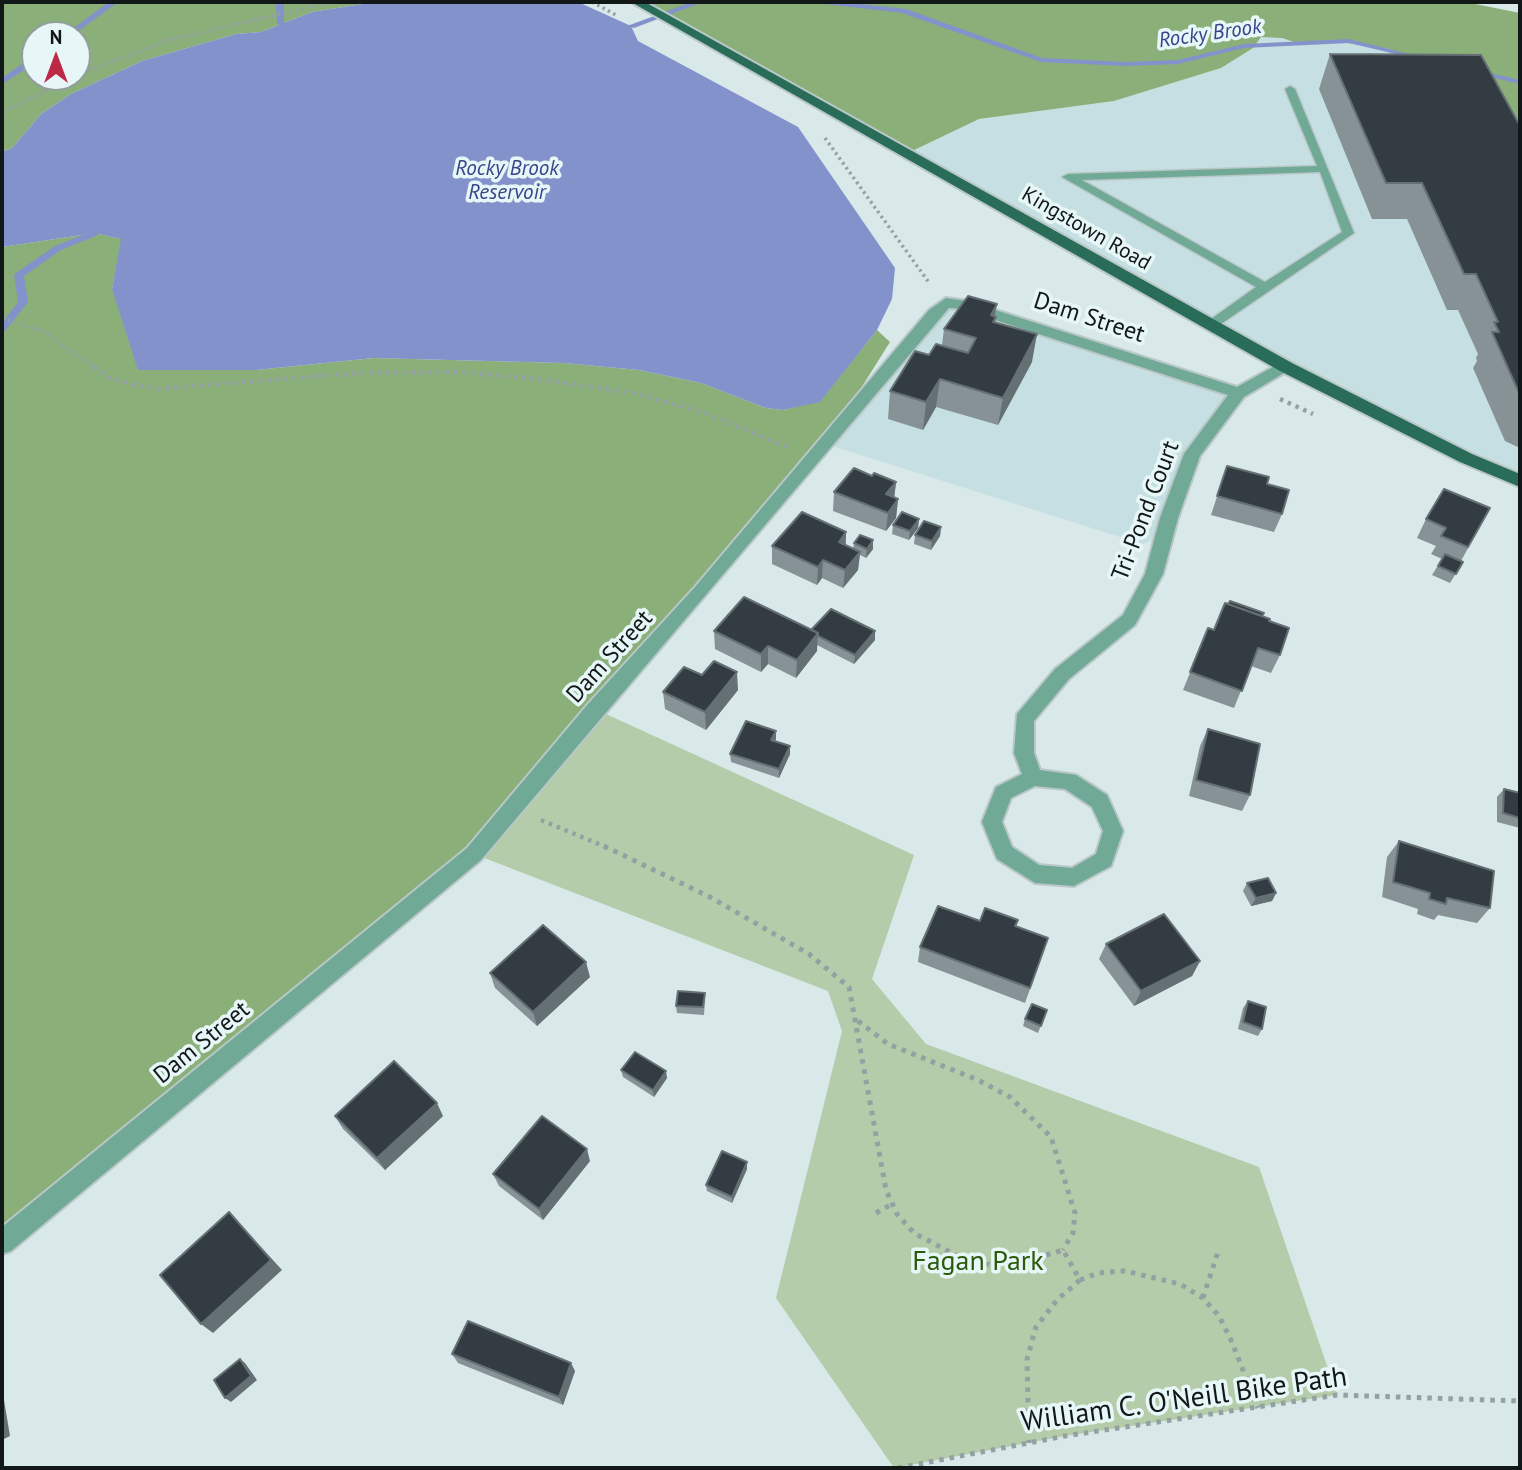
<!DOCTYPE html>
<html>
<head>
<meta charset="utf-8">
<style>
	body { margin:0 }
	#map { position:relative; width:1522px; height:1470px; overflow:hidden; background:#d9e9ea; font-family:"PT Sans",sans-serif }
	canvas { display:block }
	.frame { position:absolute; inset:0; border:4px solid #121718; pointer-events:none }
	.north { position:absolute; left:21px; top:21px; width:70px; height:70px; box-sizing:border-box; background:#e7f6f7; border:2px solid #929d9e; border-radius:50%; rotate:0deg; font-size:19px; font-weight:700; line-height:28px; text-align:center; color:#121718 }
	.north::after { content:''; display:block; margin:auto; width:24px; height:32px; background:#bb2947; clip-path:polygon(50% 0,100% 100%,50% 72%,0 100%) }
</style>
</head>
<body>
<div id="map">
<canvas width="1522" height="1470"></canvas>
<div class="frame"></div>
<div class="north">N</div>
</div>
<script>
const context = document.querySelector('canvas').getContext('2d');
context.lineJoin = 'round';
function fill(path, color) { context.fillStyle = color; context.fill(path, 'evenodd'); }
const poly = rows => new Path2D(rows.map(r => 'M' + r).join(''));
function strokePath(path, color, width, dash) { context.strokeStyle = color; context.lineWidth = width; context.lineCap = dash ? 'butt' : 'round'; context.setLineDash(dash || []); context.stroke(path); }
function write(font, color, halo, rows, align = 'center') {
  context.font = font + ' "PT Sans",sans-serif'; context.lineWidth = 7; context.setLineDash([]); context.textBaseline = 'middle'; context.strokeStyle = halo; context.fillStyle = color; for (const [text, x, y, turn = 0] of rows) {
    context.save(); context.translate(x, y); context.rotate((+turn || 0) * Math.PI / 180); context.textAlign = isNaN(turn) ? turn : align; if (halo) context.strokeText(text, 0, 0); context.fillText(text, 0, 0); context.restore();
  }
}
const built = poly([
	[1261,37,1283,38,1300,44,1332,41,1389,49,1409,57,1520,153,1520,486,1136,292,908,161,908,153,979,119,1114,101,1221,68,1253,48],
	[950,307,1151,373,1234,393,1205,440,1165,536,1142,544,826,444]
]);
const green = poly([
	[595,709,914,855,872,979,926,1044,1259,1167,1337,1395,1065,1436,894,1468,776,1298,842,1031,828,991,474,854]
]);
const forest = poly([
	[2,2,375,2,312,12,261,32,236,34,142,61,71,94,41,114,12,148,2,152],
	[35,35,77,35,77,77,35,77],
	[636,2,1470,3,1520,13,1520,153,1409,57,1389,49,1332,41,1300,44,1282,38,1261,37,1253,48,1221,68,1114,101,979,119,908,153],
	[95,233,122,239,112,289,256,370,374,358,564,363,639,370,701,383,766,408,783,410,820,401,877,330,890,342,826,444,460,861,63,1184,2,1229,2,247]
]);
const water = poly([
	[375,2,578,2,631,26,638,41,798,127,895,268,892,299,877,330,820,402,783,410,766,408,701,383,639,370,564,363,374,358,256,370,138,370,112,289,121,239,95,233,2,247,2,152,12,148,41,114,71,94,142,61,236,34,261,32,312,12]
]);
const stream = poly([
	[109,2,118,2,73,35,64,35,109,2],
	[276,2,284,2,284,26,277,24,276,2],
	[692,2,703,2,634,28,627,26,692,2],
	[821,2,843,2,906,9,1042,58,1125,62,1178,60,1244,44,1349,39,1425,58,1421,60,1349,43,1244,48,1178,64,1125,66,1041,62,902,13,825,4,821,2],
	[32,57,35,57,35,63,2,84,2,78,32,57],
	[1473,69,1520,80,1520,84,1473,73,1473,69],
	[95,230,98,231,98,235,61,250,24,276,28,302,5,331,2,332,2,323,18,302,14,275,16,273,55,246,95,230]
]);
const pathFar2 = poly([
	[592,2,616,15],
	[77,75,169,40,332,2],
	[2,113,72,77],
	[825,138,930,284],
	[2,318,44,332,97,369]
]);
const pathFar1 = poly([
	[94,367,111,379,156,389,359,373,461,372,546,380,633,393,703,412,787,447],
	[1280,399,1313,414],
	[541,820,608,848]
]);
const path = poly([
	[604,846,710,897,809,954,849,987,886,1190,897,1214,914,1233,958,1256,990,1265,1009,1266,1063,1250,1080,1280,1057,1300,1036,1327,1027,1359,1029,1443],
	[858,1021,888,1044,978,1080,1010,1097,1051,1137,1075,1213,1073,1233,1063,1250],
	[876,1213,892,1204],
	[1080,1280,1098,1273,1125,1271,1180,1284,1203,1298,1219,1316,1231,1340,1258,1408],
	[1203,1298,1218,1252],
	[898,1468,1065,1436,1337,1395,1520,1401]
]);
const service = poly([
	[1290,86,1295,89,1354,233,1215,328,1207,328,1207,322,1256,287,1062,177,1068,174,1317,166,1285,89,1290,86],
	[1320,172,1342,232,1265,282,1082,180,1320,172]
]);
const minor = poly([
	[946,298,967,301,1237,387,1280,363,1292,363,1294,367,1244,397,1200,456,1178,518,1163,574,1135,625,1069,679,1034,721,1034,753,1040,770,1076,775,1107,795,1123,831,1111,866,1074,886,1035,883,997,859,982,822,996,787,1022,774,1014,753,1017,714,1055,669,1123,615,1145,574,1160,518,1184,454,1228,395,961,309,949,308,481,860,11,1251,2,1254,2,1227,467,848,588,704,695,587,929,310,946,298],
	[1035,786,1065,789,1092,807,1103,831,1096,854,1072,868,1039,865,1012,847,1002,822,1011,798,1035,786]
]);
const primary = poly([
	[631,2,645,2,1292,363,1472,454,1520,474,1520,487,1460,462,1280,371,631,2]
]);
const wall = poly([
	[1330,54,1520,126,1520,448,1505,441,1473,368,1477,361,1476,358,1478,354,1458,310,1447,310,1407,219,1372,219,1319,89],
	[995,316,995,322,1032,362,998,425,936,407,923,430,888,419,890,391,929,355,942,345,944,329],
	[1227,466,1267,484,1282,514,1274,532,1211,515],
	[872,476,896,482,894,497,898,499,896,518,886,531,833,511,834,492],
	[1490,508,1461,561,1463,562,1450,583,1432,575,1442,559,1431,554,1436,546,1417,538,1426,519],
	[919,519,918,528,909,540,892,534,893,525],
	[941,527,940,536,931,550,914,544,915,535],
	[846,532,846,545,853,549,854,543,873,540,873,549,866,558,860,555,858,570,843,588,822,578,817,585,772,564,772,546],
	[1262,616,1269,621,1280,655,1271,673,1251,666,1234,708,1183,690,1208,628,1214,630],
	[811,630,875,640,854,664,817,645,817,651,796,678,768,664,761,672,715,649,714,631],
	[738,690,706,730,665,709,663,692],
	[1208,729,1250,795,1242,811,1189,796,1200,746],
	[776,739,775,741,790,754,779,778,731,762,730,754],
	[1504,789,1520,793,1520,828,1497,822,1497,797],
	[1399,841,1490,908,1477,923,1438,915,1434,920,1417,914,1418,909,1382,897,1387,857],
	[1247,883,1276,893,1272,901,1251,906,1243,891],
	[1018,920,1016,927,1048,938,1025,1003,918,962,920,947,980,921],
	[1106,944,1200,961,1192,976,1134,1006,1099,959],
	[490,973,590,977,537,1026,495,988],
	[705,1000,704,1015,677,1013,676,1006],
	[1248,1001,1262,1029,1258,1036,1238,1029,1243,1008],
	[1047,1010,1038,1033,1023,1026,1025,1019],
	[621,1070,667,1078,654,1097,623,1077],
	[335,1116,443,1116,385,1170,343,1129],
	[590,1161,543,1220,499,1186,493,1174],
	[747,1169,732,1203,707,1191,706,1185],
	[452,1354,575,1371,563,1405,458,1363]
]);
const shadedWall = poly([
	[997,304,994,319,996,317,992,344,991,315],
	[1037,334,1032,362,998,425,1003,398],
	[940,379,936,407,923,430,926,402],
	[896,482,894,500,884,513,886,494],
	[898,499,896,518,886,531,888,513],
	[919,519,918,528,909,540,910,531],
	[941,527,940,536,931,550,932,541],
	[846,532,845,551,839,542],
	[873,540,873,549,866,558,867,549],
	[860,552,858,570,843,588,845,570],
	[823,560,822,578,817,585,818,567],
	[875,631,875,640,854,664,855,655],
	[818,633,817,651,796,678,797,660],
	[768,646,768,664,761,672,761,654],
	[737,672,738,690,706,730,705,712],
	[776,731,776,739,771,749,771,740],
	[790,746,790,754,779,778,779,769],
	[1276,893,1272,901,1251,906,1256,898],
	[1200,961,1192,976,1134,1006,1141,991],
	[586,962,590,977,537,1026,533,1012],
	[666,1071,667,1078,654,1097,653,1090],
	[437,1103,443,1116,385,1170,377,1158],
	[587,1149,590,1161,543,1220,539,1209],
	[747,1162,747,1169,732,1203,732,1197],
	[229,1212,282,1270,213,1333,201,1324],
	[240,1359,245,1363,257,1380,231,1402,225,1398],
	[571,1363,575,1371,563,1405,559,1397],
	[2,1388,10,1436,2,1440]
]);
const building = poly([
	[1330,54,1481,55,1520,126,1520,395,1492,332,1499,332,1494,322,1498,322,1476,274,1464,274,1422,183,1386,183,1330,54],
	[968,296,997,304,991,315,996,317,993,322,1037,334,1003,398,940,379,926,402,890,391,915,351,929,355,936,344,968,353,976,338,944,329,968,296],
	[1227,466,1269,477,1267,484,1289,490,1282,514,1217,496,1227,466],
	[854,468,872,476,874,473,896,482,886,494,898,499,888,513,834,492,854,468],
	[1444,489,1490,508,1468,547,1441,536,1446,528,1426,519,1444,489],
	[802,512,846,532,839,542,860,552,845,570,823,560,818,567,772,546,802,512],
	[902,512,919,519,910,531,893,525,902,512],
	[924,521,941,527,932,541,915,535,924,521],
	[860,535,873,540,867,549,854,543,860,535],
	[1445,554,1463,562,1456,574,1438,566,1445,554],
	[744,597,818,633,797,660,768,646,761,654,714,631,744,597],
	[1230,601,1264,613,1262,616,1228,604,1230,601],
	[1225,603,1270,619,1269,621,1289,628,1280,655,1258,648,1242,691,1190,672,1208,628,1214,630,1225,603],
	[831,609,875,631,855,655,818,636,818,633,811,630,831,609],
	[714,661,737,672,705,712,663,692,684,667,702,675,714,661],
	[746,721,776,731,771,740,790,746,779,769,730,754,746,721],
	[1208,729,1260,744,1250,795,1196,780,1208,729],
	[1504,789,1520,793,1520,818,1503,813,1504,789],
	[1399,841,1494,871,1490,908,1447,898,1446,904,1429,899,1430,893,1393,882,1399,841],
	[1268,878,1276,893,1256,898,1247,883,1268,878],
	[938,906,980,921,985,908,1018,920,1015,926,1048,938,1030,988,920,947,938,906],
	[1164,914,1200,961,1141,991,1106,944,1164,914],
	[543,925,586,962,533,1012,490,973,543,925],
	[678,991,705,993,703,1007,676,1006,678,991],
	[1248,1001,1266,1007,1262,1029,1243,1022,1248,1001],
	[1032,1004,1047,1010,1041,1026,1025,1019,1032,1004],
	[635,1052,666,1071,653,1090,621,1070,635,1052],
	[394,1061,437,1103,377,1158,335,1116,394,1061],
	[542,1116,587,1149,539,1209,493,1174,542,1116],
	[722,1151,747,1162,732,1197,706,1185,722,1151],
	[229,1212,271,1260,201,1324,160,1275,229,1212],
	[468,1321,571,1363,559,1397,452,1354,468,1321],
	[240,1359,251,1376,225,1398,214,1380,240,1359]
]);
const farWaternames = [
	["Rocky Brook",1210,34,-8],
	["Rocky Brook",507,169],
	["Reservoir",507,193]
];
const farStreetnames = [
	["Kingstown Road",1086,229,30]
];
const streetNames = [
	["Dam Street",1089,318,18],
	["Tri-Pond Court",1146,511,-69],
	["Dam Street",610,657,-48],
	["Dam Street",202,1043,-39]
];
const nearParknames = [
	["Fagan Park",978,1262]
];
const nearStreetnames = [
	["William C. O'Neill Bike Path",1184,1400,-8]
];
fill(built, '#c6dfe2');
fill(green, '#b4cca9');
fill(forest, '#8aaf79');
fill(water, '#8492cc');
fill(stream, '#8492cc');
strokePath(service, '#b9c7c8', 3);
strokePath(minor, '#b9c7c8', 4);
strokePath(primary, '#b9c7c8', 4);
strokePath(pathFar2, '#94a1a2', 3.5, [2.5, 3.5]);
strokePath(pathFar1, '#94a1a2', 4.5, [3.5, 5]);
strokePath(path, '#94a1a2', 5, [4.5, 6]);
fill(service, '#70a995');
fill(minor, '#70a995');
fill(primary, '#296c58');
fill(wall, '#869296');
fill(shadedWall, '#657074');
fill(building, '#333c42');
strokePath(building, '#657074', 2);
write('italic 21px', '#38458b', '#e7f6f7', farWaternames);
write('21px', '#121718', '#e7f6f7', farStreetnames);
write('24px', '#121718', '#e7f6f7', streetNames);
write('28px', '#2b5a0a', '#e7f6f7', nearParknames);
write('28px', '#121718', '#e7f6f7', nearStreetnames);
</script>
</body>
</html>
